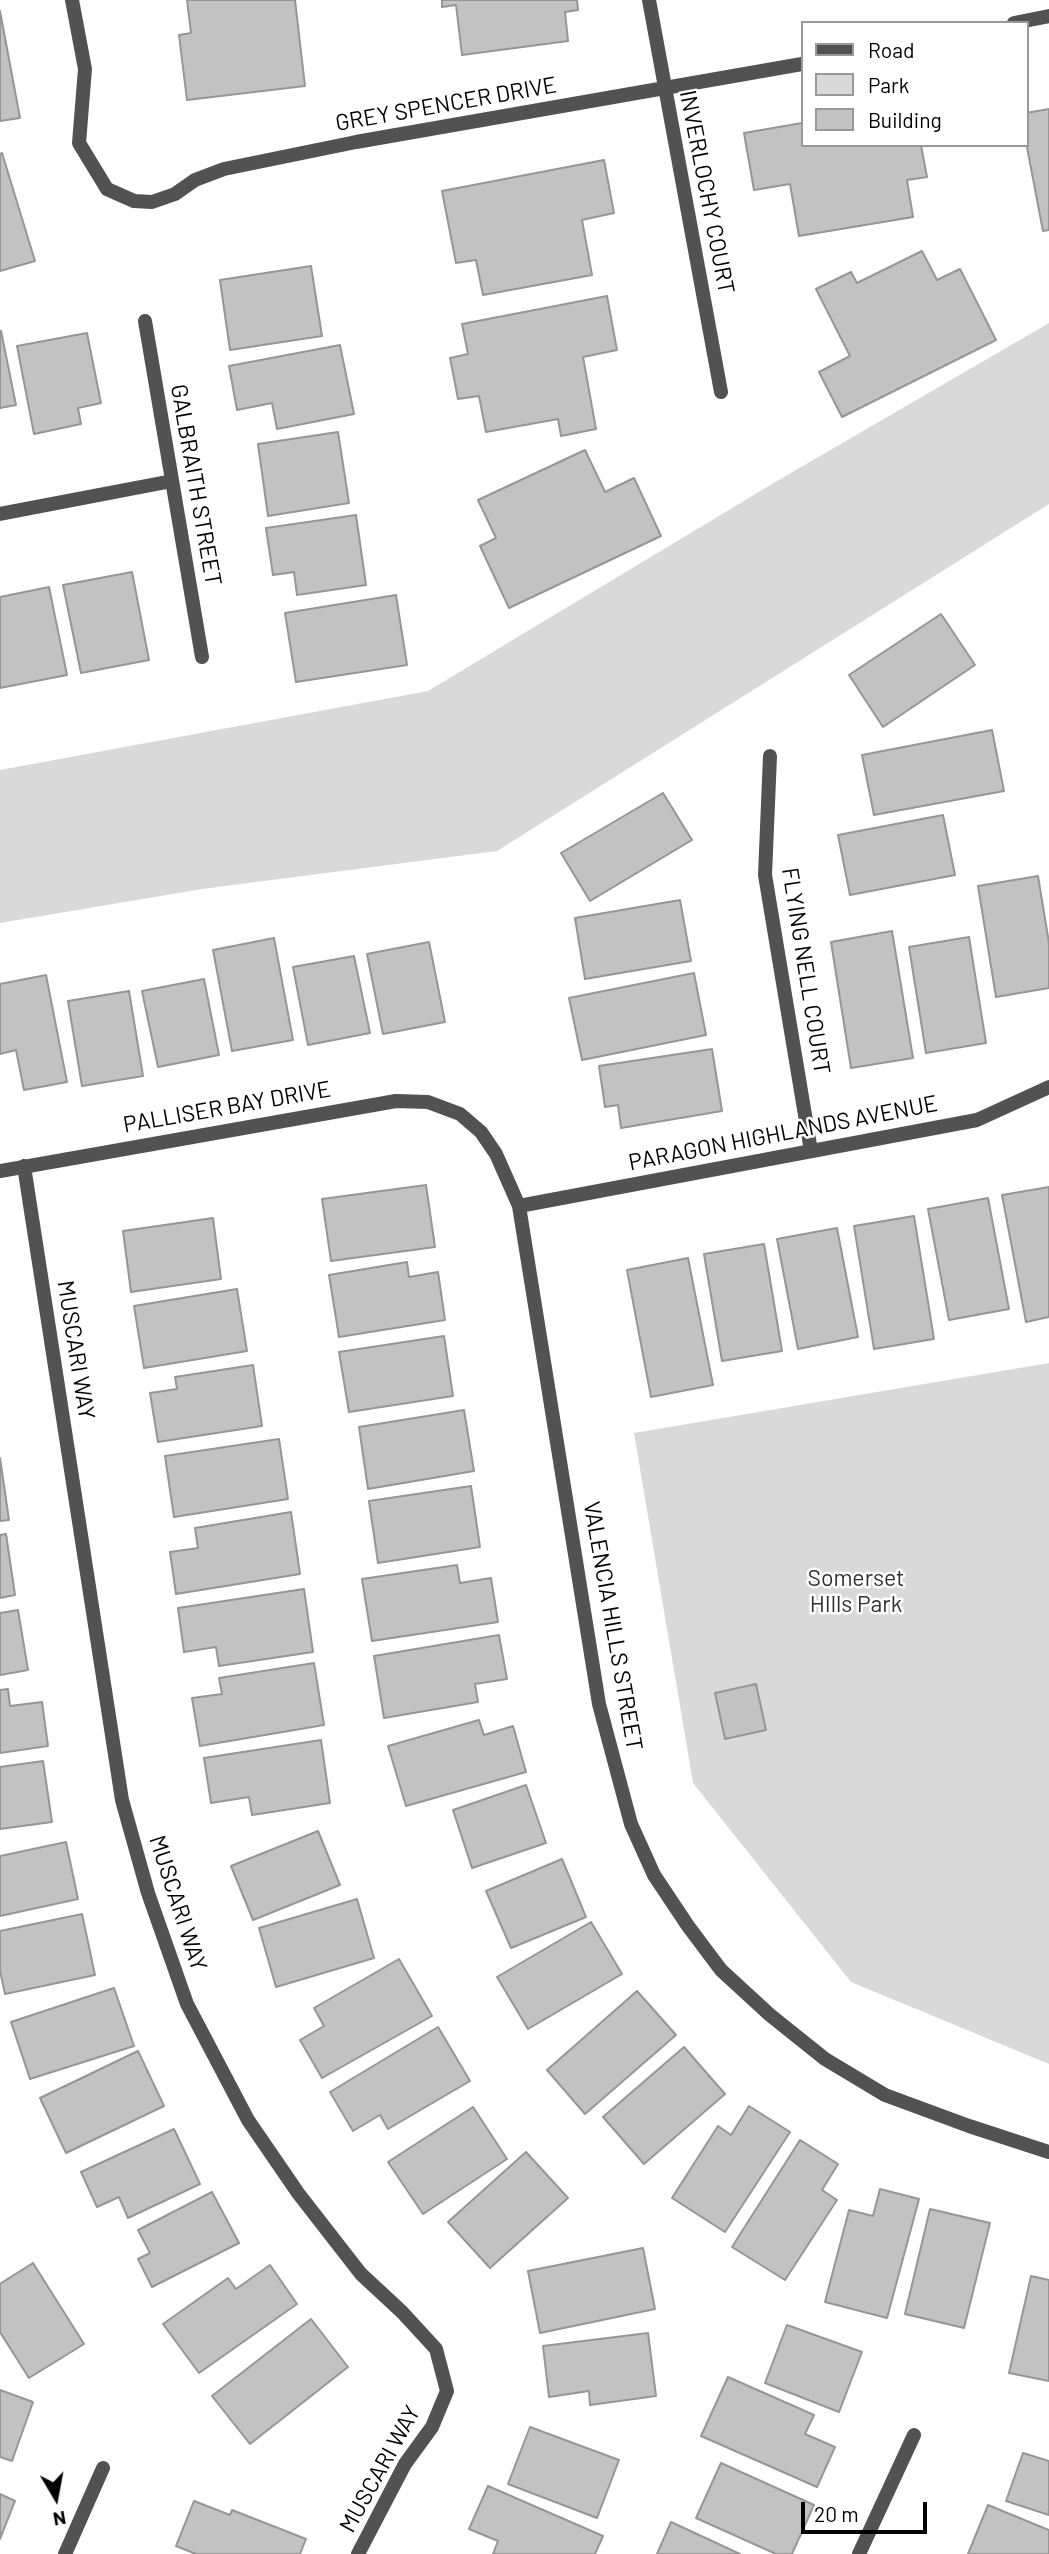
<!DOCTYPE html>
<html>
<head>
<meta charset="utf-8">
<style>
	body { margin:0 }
	#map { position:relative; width:1049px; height:2554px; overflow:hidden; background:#fff; font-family:Barlow,sans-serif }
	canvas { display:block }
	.legend { position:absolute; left:801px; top:21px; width:228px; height:126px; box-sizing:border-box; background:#fff; border:2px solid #999; margin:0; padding:9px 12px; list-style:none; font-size:21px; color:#000 }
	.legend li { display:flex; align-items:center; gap:14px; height:35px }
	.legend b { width:35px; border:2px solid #999 }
	.north { position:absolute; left:21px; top:2463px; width:70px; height:70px; -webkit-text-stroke:5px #fff; paint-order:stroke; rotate:170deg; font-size:19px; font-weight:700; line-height:28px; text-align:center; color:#000 }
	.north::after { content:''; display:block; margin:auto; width:24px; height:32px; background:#000; clip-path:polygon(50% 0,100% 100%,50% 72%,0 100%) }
	.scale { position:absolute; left:801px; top:2502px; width:126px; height:32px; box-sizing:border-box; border:4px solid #000; border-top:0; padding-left:9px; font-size:21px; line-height:24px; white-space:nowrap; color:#000; -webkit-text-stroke:5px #fff; paint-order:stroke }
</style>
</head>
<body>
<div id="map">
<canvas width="1049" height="2554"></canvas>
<ul class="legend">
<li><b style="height:9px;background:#525252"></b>Road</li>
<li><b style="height:19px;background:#d9d9d9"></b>Park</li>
<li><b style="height:19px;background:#c2c2c2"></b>Building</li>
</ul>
<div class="north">N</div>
<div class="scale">20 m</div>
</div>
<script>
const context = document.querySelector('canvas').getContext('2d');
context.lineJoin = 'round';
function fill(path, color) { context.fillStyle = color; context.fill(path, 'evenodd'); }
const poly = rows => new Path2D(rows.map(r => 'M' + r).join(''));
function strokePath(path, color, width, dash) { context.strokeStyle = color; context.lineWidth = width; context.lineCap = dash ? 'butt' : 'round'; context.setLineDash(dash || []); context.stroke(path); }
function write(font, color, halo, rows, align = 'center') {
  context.font = font + ' Barlow,sans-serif'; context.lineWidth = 5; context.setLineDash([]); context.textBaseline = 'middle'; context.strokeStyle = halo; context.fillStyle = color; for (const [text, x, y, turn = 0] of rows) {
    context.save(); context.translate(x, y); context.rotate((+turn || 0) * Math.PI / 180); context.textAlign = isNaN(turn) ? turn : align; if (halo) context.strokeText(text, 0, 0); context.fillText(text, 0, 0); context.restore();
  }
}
const green = poly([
	[1049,323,1049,504,497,851,202,889,0,923,0,770,428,691,777,481],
	[1049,1363,1049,2064,851,1982,693,1783,634,1433]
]);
const building = poly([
	[187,0,295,0,305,86,187,100,179,35,191,33,187,0],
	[442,0,577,0,578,10,565,12,568,41,462,55,456,5,442,7,442,0],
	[0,11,20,118,0,121,0,11],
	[1049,109,1049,230,1043,231,1026,142,1026,113,1049,109],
	[802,123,802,145,921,145,927,177,907,180,913,217,799,236,790,184,754,190,744,133,802,123],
	[2,153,35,261,0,271,0,154,2,153],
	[604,160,614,213,582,220,592,275,483,295,476,260,456,263,442,191,604,160],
	[922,251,937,280,960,269,996,340,842,417,819,372,850,356,816,289,851,272,857,283,922,251],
	[311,266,322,336,230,350,220,280,311,266],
	[607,296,617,350,583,357,596,429,561,436,558,419,486,432,479,396,458,399,450,358,468,354,462,324,607,296],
	[1,331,16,405,0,408,0,331,1,331],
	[87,333,101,403,78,408,81,424,34,434,17,346,87,333],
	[340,345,354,414,277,429,272,403,237,410,229,366,340,345],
	[338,432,349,503,268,516,258,444,338,432],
	[585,450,605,492,634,478,661,536,509,608,480,546,496,538,478,500,585,450],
	[356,515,366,585,297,595,294,572,273,575,266,528,356,515],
	[132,572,149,660,81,673,63,585,132,572],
	[49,587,67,675,0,688,0,597,49,587],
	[396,595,407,665,296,682,285,613,396,595],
	[941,614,975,665,883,727,849,675,941,614],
	[992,730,1004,791,874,815,862,755,992,730],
	[663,793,692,840,590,901,561,853,663,793],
	[943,815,955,875,850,895,838,835,943,815],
	[1038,876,1049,943,1049,988,996,997,978,886,1038,876],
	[680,900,691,961,585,979,575,918,680,900],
	[892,931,913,1058,851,1068,831,942,892,931],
	[969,937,986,1043,926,1053,909,947,969,937],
	[274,938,293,1040,232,1051,213,950,274,938],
	[429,942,445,1022,383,1034,367,954,429,942],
	[354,956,370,1033,308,1045,293,967,354,956],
	[694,973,706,1035,582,1060,569,998,694,973],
	[46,975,67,1082,24,1090,16,1050,0,1054,0,984,46,975],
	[204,979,219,1055,158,1067,142,991,204,979],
	[129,991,143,1076,82,1086,68,1001,129,991],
	[712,1049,722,1111,621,1128,618,1105,605,1107,599,1066,712,1049],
	[426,1185,435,1247,331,1261,322,1199,426,1185],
	[1049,1187,1049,1317,1026,1322,1002,1195,1049,1187],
	[988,1198,1009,1309,949,1320,928,1209,988,1198],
	[914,1216,934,1339,874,1349,854,1226,914,1216],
	[213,1218,221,1279,131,1292,123,1231,213,1218],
	[837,1228,858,1337,798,1349,777,1239,837,1228],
	[764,1244,782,1351,722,1361,704,1254,764,1244],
	[688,1258,713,1385,651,1397,627,1270,688,1258],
	[407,1262,409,1277,438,1272,445,1320,339,1337,329,1275,407,1262],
	[237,1289,247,1351,144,1368,134,1306,237,1289],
	[444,1336,453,1396,349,1412,339,1352,444,1336],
	[253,1365,262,1426,158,1442,150,1393,177,1389,175,1377,253,1365],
	[464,1410,474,1471,368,1489,359,1427,464,1410],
	[279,1439,288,1499,174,1517,165,1456,279,1439],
	[0,1458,9,1520,0,1521,0,1458],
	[471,1486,480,1547,378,1563,369,1501,471,1486],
	[291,1512,300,1574,176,1594,170,1552,198,1548,195,1528,291,1512],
	[6,1534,15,1595,0,1598,0,1535,6,1534],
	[457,1565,460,1583,491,1578,498,1622,372,1641,362,1579,457,1565],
	[304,1589,313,1652,219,1666,216,1647,184,1652,178,1608,304,1589],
	[18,1610,28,1670,0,1675,0,1613,18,1610],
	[499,1635,507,1679,475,1684,478,1702,384,1718,374,1656,499,1635],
	[314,1663,324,1725,200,1746,192,1698,222,1694,219,1678,314,1663],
	[756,1684,766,1730,725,1739,715,1693,756,1684],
	[8,1689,10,1706,42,1702,48,1746,0,1753,0,1690,8,1689],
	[479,1720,484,1735,513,1726,526,1772,406,1806,388,1746,479,1720],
	[321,1740,330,1803,252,1815,249,1797,211,1803,204,1758,321,1740],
	[43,1761,52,1822,0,1829,0,1767,43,1761],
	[526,1785,546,1843,472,1868,453,1810,526,1785],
	[318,1831,340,1885,253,1920,231,1866,318,1831],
	[66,1842,78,1899,0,1916,0,1856,66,1842],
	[562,1859,586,1917,511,1948,486,1891,562,1859],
	[357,1899,374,1958,276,1987,259,1928,357,1899],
	[82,1914,95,1975,5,1994,0,1971,0,1931,82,1914],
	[591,1922,622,1974,528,2029,497,1977,591,1922],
	[399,1959,432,2016,322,2078,300,2040,324,2026,314,2008,399,1959],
	[114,1988,134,2046,30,2079,11,2022,114,1988],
	[637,1991,676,2035,585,2114,547,2070,637,1991],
	[438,2027,470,2081,388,2129,380,2115,353,2131,330,2092,438,2027],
	[684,2047,725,2094,644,2164,603,2117,684,2047],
	[138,2051,164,2106,66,2153,40,2098,138,2051],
	[749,2106,790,2132,725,2232,672,2198,718,2126,731,2135,749,2106],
	[473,2107,507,2159,423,2214,388,2162,473,2107],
	[174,2129,200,2184,128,2218,119,2197,97,2207,81,2172,174,2129],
	[800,2140,838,2164,822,2190,837,2200,785,2280,732,2247,800,2140],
	[526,2152,568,2198,490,2268,448,2222,526,2152],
	[880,2189,919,2199,887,2318,825,2302,849,2210,873,2216,880,2189],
	[212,2192,239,2243,152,2287,138,2259,150,2253,138,2230,212,2192],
	[930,2209,990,2223,964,2328,905,2314,930,2209],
	[643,2248,655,2309,540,2333,528,2271,643,2248],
	[33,2263,84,2344,29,2378,0,2332,0,2284,33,2263],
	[270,2265,297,2304,199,2373,163,2324,228,2278,236,2289,270,2265],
	[1031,2276,1049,2280,1049,2381,1009,2373,1031,2276],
	[311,2319,348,2367,250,2444,212,2396,311,2319],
	[787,2325,862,2352,839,2412,765,2383,787,2325],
	[648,2333,656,2396,590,2405,589,2391,549,2397,543,2346,648,2333],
	[728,2377,814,2415,805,2434,835,2447,817,2487,701,2436,728,2377],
	[0,2390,33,2402,12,2461,0,2457,0,2390],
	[530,2427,619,2460,597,2518,508,2484,530,2427],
	[1023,2453,1049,2461,1049,2515,1006,2501,1023,2453],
	[721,2463,814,2505,792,2554,776,2554,696,2518,721,2463],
	[488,2486,603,2536,595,2554,493,2554,498,2541,469,2529,488,2486],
	[0,2494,15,2501,0,2539,0,2494],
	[194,2501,230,2515,232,2510,306,2539,300,2554,196,2554,176,2546,194,2501],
	[988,2505,1049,2530,1049,2554,968,2554,988,2505],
	[671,2522,740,2554,657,2554,671,2522]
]);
const street = poly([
	[72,0,85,69,79,143,107,189,134,201,152,202,175,194,195,180,224,169,356,142,802,64],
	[649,0,721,392],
	[1014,23,1049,16],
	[145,321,202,657],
	[0,514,172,481],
	[770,756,765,875,811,1151],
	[24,1166,122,1800,148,1893,187,2004,248,2120,298,2193,361,2274,402,2312,436,2349,447,2391,432,2427,405,2464,358,2554],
	[0,1171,396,1101,428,1102,460,1114,481,1132,496,1154,519,1206,599,1704,631,1824,654,1875,688,1926,721,1970,770,2015,825,2059,885,2095,969,2126,1049,2152],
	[519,1206,977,1120,1049,1087],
	[65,2554,103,2468],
	[859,2554,914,2435]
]);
const streetNames = [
	["GREY SPENCER DRIVE",446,104,-10],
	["INVERLOCHY COURT",707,192,79],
	["GALBRAITH STREET",196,485,80],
	["FLYING NELL COURT",806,971,81],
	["PALLISER BAY DRIVE",227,1107,-10],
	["PARAGON HIGHLANDS AVENUE",783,1133,-11],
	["MUSCARI WAY",76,1350,81],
	["VALENCIA HILLS STREET",613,1626,80],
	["MUSCARI WAY",178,1903,72],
	["MUSCARI WAY",380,2469,-61]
];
const parkNames = [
	["Somerset",856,1578],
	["HIlls Park",856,1604]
];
fill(green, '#d9d9d9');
fill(building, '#c2c2c2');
strokePath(building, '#969696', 2);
strokePath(street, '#525252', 14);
write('23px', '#000', '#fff', streetNames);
write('23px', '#303030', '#fff', parkNames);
</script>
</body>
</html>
